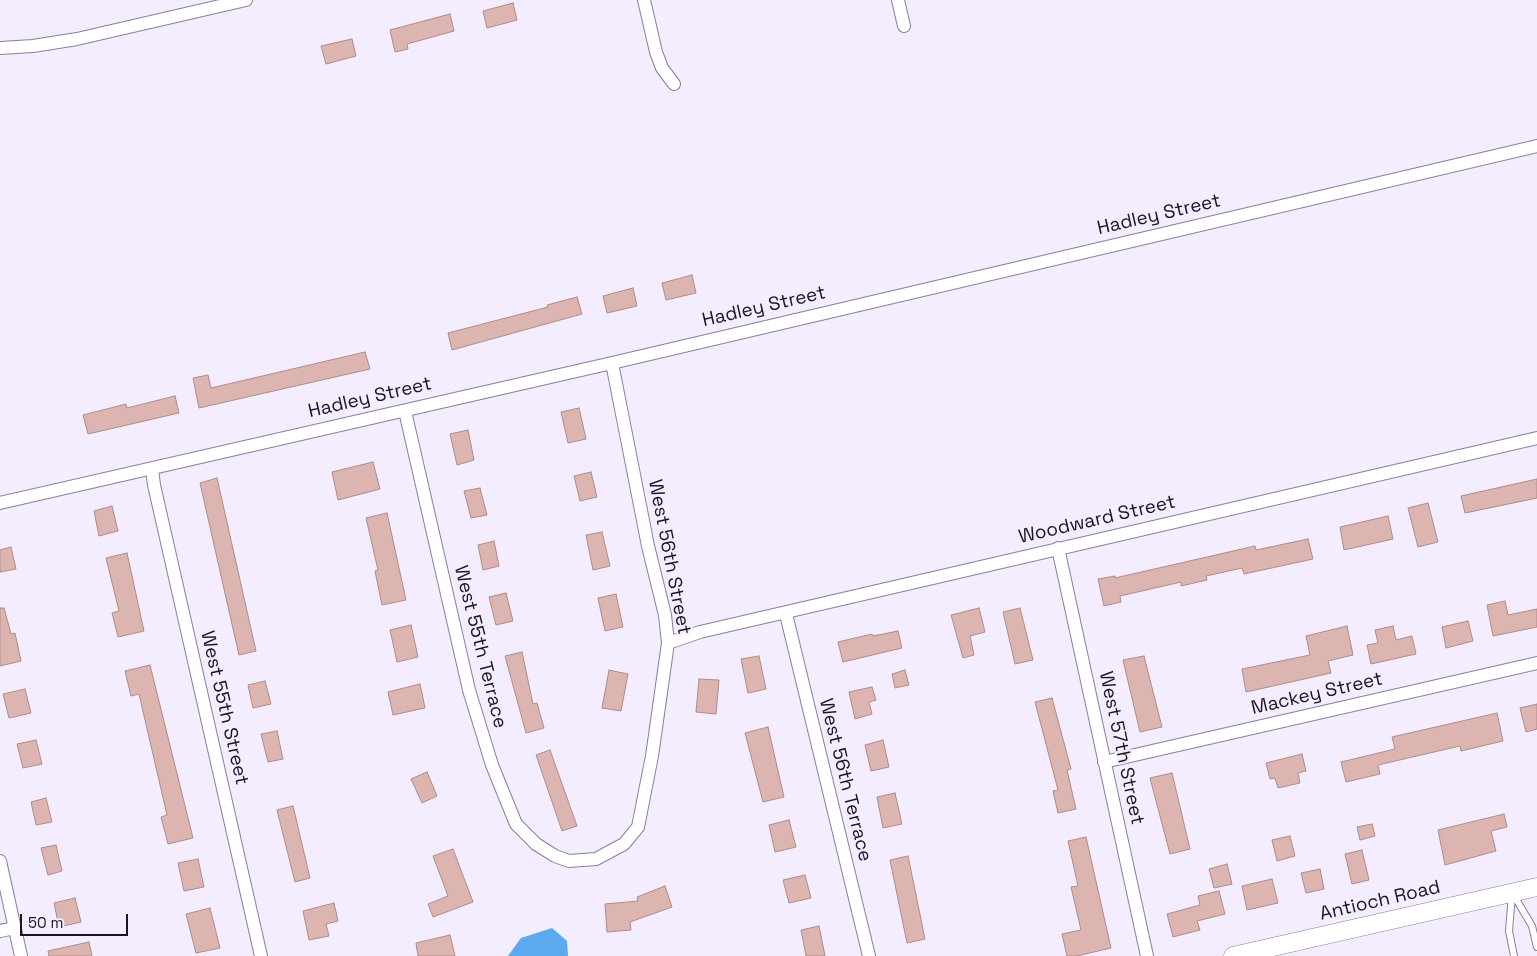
<!DOCTYPE html>
<html>
<head>
<meta charset="utf-8">
<style>
	body { margin:0 }
	#map { position:relative; width:1537px; height:956px; overflow:hidden; background:#f4ecff; font-family:"Space Grotesk",sans-serif }
	canvas { display:block }
	.scale { position:absolute; left:20px; top:914px; width:108px; height:22px; box-sizing:border-box; border:2px solid #1a1520; border-top:0; padding-left:6px; font-size:15px; line-height:18px; white-space:nowrap; color:#1a1520; -webkit-text-stroke:4px #f4ecff; paint-order:stroke }
</style>
</head>
<body>
<div id="map">
<canvas width="1537" height="956"></canvas>
<div class="scale">50 m</div>
</div>
<script>
const context = document.querySelector('canvas').getContext('2d');
context.lineJoin = 'round';
function fill(path, color) { context.fillStyle = color; context.fill(path, 'evenodd'); }
const poly = rows => new Path2D(rows.map(r => 'M' + r).join(''));
function strokePath(path, color, width, dash) { context.strokeStyle = color; context.lineWidth = width; context.lineCap = dash ? 'butt' : 'round'; context.setLineDash(dash || []); context.stroke(path); }
function write(font, color, halo, rows, align = 'center') {
  context.font = font + ' "Space Grotesk",sans-serif'; context.lineWidth = 4.5; context.setLineDash([]); context.textBaseline = 'middle'; context.strokeStyle = halo; context.fillStyle = color; for (const [text, x, y, turn = 0] of rows) {
    context.save(); context.translate(x, y); context.rotate((+turn || 0) * Math.PI / 180); context.textAlign = isNaN(turn) ? turn : align; if (halo) context.strokeText(text, 0, 0); context.fillText(text, 0, 0); context.restore();
  }
}
const water = poly([
	[552,928,567,941,568,956,508,956,521,938]
]);
const building = poly([
	[513,3,517,20,487,28,483,11,513,3],
	[450,14,454,31,407,44,408,49,395,52,390,30,450,14],
	[352,39,356,56,326,64,321,46,352,39],
	[692,275,696,293,666,300,662,283,692,275],
	[633,288,637,306,607,313,603,296,633,288],
	[577,297,582,314,452,350,448,333,548,307,547,305,577,297],
	[365,352,370,369,199,408,193,378,208,375,211,388,365,352],
	[175,396,179,413,88,434,83,415,126,404,127,408,175,396],
	[579,408,586,439,568,443,561,412,579,408],
	[468,430,474,460,457,465,450,434,468,430],
	[373,462,380,489,338,500,332,472,373,462],
	[591,472,597,497,580,501,574,476,591,472],
	[217,478,256,651,239,655,200,483,217,478],
	[1537,479,1537,498,1465,513,1461,496,1537,479],
	[480,488,487,515,471,518,464,491,480,488],
	[1428,503,1438,542,1418,547,1408,508,1428,503],
	[112,506,118,531,99,536,94,511,112,506],
	[387,513,406,600,382,605,375,571,378,570,366,518,387,513],
	[1388,516,1393,539,1344,550,1340,527,1388,516],
	[602,532,610,566,593,570,586,535,602,532],
	[1308,539,1313,559,1244,574,1242,568,1206,576,1207,580,1181,586,1181,582,1120,596,1121,602,1104,606,1098,579,1115,576,1115,578,1255,546,1256,550,1308,539],
	[494,541,499,566,483,570,478,545,494,541],
	[11,547,16,569,0,572,0,550,11,547],
	[127,553,144,631,118,637,112,613,119,611,106,558,127,553],
	[506,593,513,621,496,625,489,597,506,593],
	[616,594,623,627,605,631,598,598,616,594],
	[1505,601,1508,615,1537,609,1537,627,1493,636,1487,605,1505,601],
	[0,608,4,608,11,634,15,633,21,661,0,666,0,608],
	[979,608,985,632,970,636,974,655,963,658,951,615,979,608],
	[1020,608,1033,660,1015,664,1003,612,1020,608],
	[1468,621,1473,641,1446,648,1442,627,1468,621],
	[411,625,418,657,397,662,390,630,411,625],
	[1347,626,1353,655,1328,661,1331,673,1246,692,1242,669,1310,655,1306,636,1347,626],
	[1393,626,1396,640,1412,636,1416,654,1371,664,1367,645,1378,643,1375,630,1393,626],
	[898,631,902,648,843,662,838,642,872,634,873,636,898,631],
	[522,652,533,704,537,703,544,728,526,733,505,656,522,652],
	[759,656,766,689,748,693,741,659,759,656],
	[1144,656,1162,727,1140,732,1123,660,1144,656],
	[150,665,193,838,168,844,161,817,167,815,139,694,131,696,125,671,150,665],
	[609,670,628,674,621,711,602,708,609,670],
	[905,670,909,685,895,688,892,674,905,670],
	[699,679,719,680,716,714,696,712,699,679],
	[265,681,271,704,253,708,248,685,265,681],
	[420,684,425,708,393,715,388,692,420,684],
	[872,687,876,700,869,702,872,714,855,719,849,692,872,687],
	[25,689,31,713,9,718,3,694,25,689],
	[1052,698,1071,769,1067,770,1076,809,1058,813,1053,791,1058,790,1035,702,1052,698],
	[1537,704,1537,729,1526,732,1520,708,1537,704],
	[1497,713,1503,741,1461,751,1460,746,1378,765,1380,774,1346,782,1341,762,1395,749,1392,737,1497,713],
	[768,727,784,797,763,802,745,733,768,727],
	[277,731,283,759,268,762,261,734,277,731],
	[36,740,42,764,23,768,17,744,36,740],
	[883,740,889,767,871,771,865,745,883,740],
	[550,750,577,826,562,831,536,755,550,750],
	[1302,754,1306,771,1298,773,1300,783,1278,788,1275,778,1270,779,1266,763,1302,754],
	[427,772,437,796,422,803,411,779,427,772],
	[1172,773,1190,849,1170,854,1150,778,1172,773],
	[895,793,902,824,883,828,877,797,895,793],
	[46,798,52,822,36,825,31,802,46,798],
	[293,806,310,878,295,882,277,810,293,806],
	[1504,814,1507,827,1491,831,1496,851,1445,865,1438,830,1504,814],
	[789,820,796,847,775,852,769,825,789,820],
	[1372,824,1375,836,1360,840,1357,827,1372,824],
	[1290,836,1295,856,1277,861,1272,840,1290,836],
	[1086,837,1111,948,1077,956,1067,956,1062,934,1081,930,1071,887,1078,886,1068,841,1086,837],
	[56,845,62,871,48,875,41,848,56,845],
	[453,849,473,902,433,917,428,904,448,896,433,856,453,849],
	[1362,850,1369,880,1352,884,1345,854,1362,850],
	[908,856,925,939,907,943,890,860,908,856],
	[198,859,204,887,184,891,178,863,198,859],
	[1227,864,1232,884,1214,888,1209,869,1227,864],
	[1320,869,1324,889,1306,893,1301,873,1320,869],
	[805,875,811,898,789,903,783,880,805,875],
	[1272,879,1278,903,1247,910,1242,886,1272,879],
	[665,886,672,907,630,922,631,930,607,932,605,904,638,901,637,897,665,886],
	[1219,891,1225,914,1197,921,1200,930,1173,937,1167,914,1200,905,1198,896,1219,891],
	[75,898,81,922,59,927,54,903,75,898],
	[334,903,338,921,326,924,329,936,309,940,303,911,334,903],
	[210,908,220,948,196,953,186,914,210,908],
	[819,926,825,956,806,956,801,930,819,926],
	[450,935,455,956,418,956,416,943,450,935],
	[89,942,92,956,49,956,48,951,89,942]
]);
const service = poly([
	[1512,894,1509,931,1514,956],
	[1513,894,1532,926,1537,947]
]);
const minor = poly([
	[644,0,656,52,662,68,674,84],
	[898,0,904,26],
	[0,48,33,46,77,39,246,0],
	[405,411,469,690,492,765,516,824,536,844,555,856,569,861,596,859,624,844,638,827,652,756,668,643,665,615,648,546,612,363],
	[152,469,154,485,261,956],
	[0,503,612,363,1537,146],
	[1058,548,1147,956],
	[786,614,869,956],
	[668,643,700,632,1537,438],
	[1104,762,1537,663],
	[0,861,21,956],
	[0,931,15,928]
]);
const secondary = poly([
	[1233,956,1537,887]
]);
const streetNames = [
	["Hadley Street",1159,215,-13],
	["Hadley Street",764,307,-13],
	["Hadley Street",370,398,-13],
	["Woodward Street",1097,520,-13],
	["West 56th Street",669,557,79],
	["West 55th Terrace",480,647,76],
	["Mackey Street",1317,694,-13],
	["West 55th Street",224,708,77],
	["West 57th Street",1121,748,78],
	["West 56th Terrace",845,780,76],
	["Antioch Road",1380,901,-13]
];
fill(water, '#5aaaed');
fill(building, '#dcb5b1');
strokePath(building, '#af8b87', 1);
strokePath(service, '#8b7e9b', 8);
strokePath(minor, '#8b7e9b', 14);
strokePath(secondary, '#8b7e9b', 19);
strokePath(service, '#fff', 6);
strokePath(minor, '#fff', 12);
strokePath(secondary, '#fff', 18);
write('19px', '#1a1520', '#f4ecff', streetNames);
</script>
</body>
</html>
